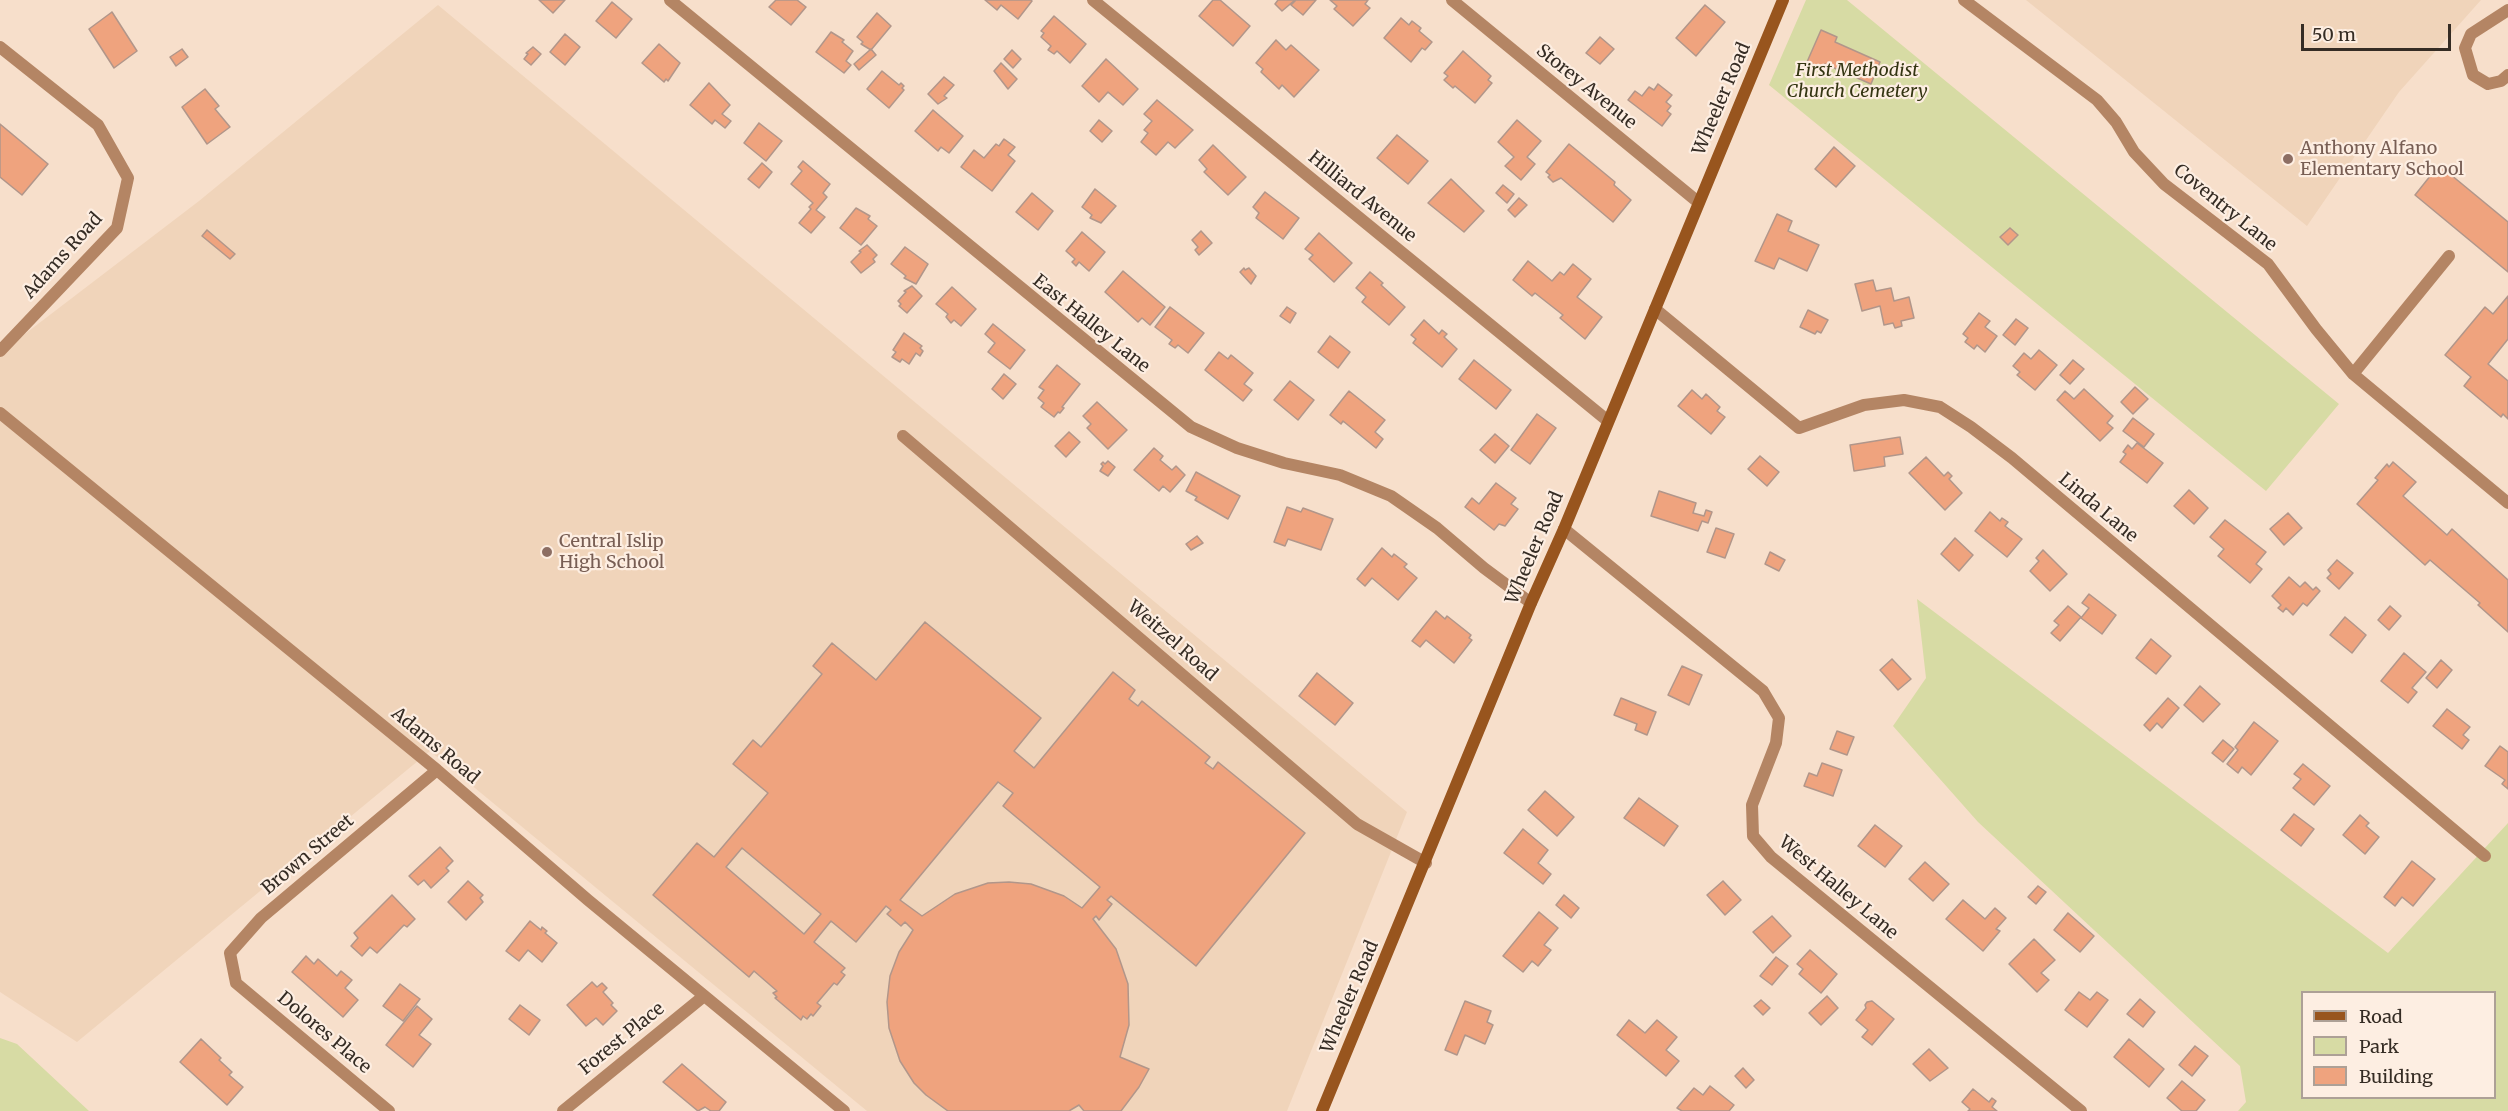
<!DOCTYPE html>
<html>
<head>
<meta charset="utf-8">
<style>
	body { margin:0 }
	#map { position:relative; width:2508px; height:1111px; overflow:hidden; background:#f7dfcb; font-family:Merriweather,serif }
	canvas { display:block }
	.legend { position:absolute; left:2301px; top:991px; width:195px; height:108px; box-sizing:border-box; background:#fdeee2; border:2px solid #ada096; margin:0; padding:8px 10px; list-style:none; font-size:18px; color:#352c24 }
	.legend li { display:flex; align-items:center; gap:12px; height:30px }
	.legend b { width:30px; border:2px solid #ada096 }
	.scale { position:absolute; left:2301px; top:24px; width:150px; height:27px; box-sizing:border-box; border:3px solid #352c24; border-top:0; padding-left:8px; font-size:18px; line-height:21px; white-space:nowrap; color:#352c24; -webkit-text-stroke:4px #fdeee2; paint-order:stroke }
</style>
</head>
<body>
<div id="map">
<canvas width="2508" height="1111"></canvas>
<ul class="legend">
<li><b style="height:8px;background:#98551e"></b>Road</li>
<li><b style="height:16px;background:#d7dba4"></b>Park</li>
<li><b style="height:16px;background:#efa37e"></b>Building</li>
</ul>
<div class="scale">50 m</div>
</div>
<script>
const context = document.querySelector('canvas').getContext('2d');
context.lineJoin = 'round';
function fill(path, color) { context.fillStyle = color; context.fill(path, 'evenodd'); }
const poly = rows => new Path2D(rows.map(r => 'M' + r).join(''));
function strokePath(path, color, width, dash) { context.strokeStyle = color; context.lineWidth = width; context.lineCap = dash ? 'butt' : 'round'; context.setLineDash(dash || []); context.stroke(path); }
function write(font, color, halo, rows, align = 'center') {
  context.font = font + ' Merriweather,serif'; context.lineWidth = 4.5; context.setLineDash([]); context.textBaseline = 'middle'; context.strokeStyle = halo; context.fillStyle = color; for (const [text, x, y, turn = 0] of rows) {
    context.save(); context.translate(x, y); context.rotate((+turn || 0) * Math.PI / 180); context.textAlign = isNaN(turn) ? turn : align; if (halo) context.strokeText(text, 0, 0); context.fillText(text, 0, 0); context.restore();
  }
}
const built = poly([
	[2026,0,2481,0,2399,92,2307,226],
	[438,5,1407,812,1287,1111,867,1111,430,751,77,1042,0,992,0,353,199,201]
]);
const green = poly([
	[1806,0,1847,0,2339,404,2266,491,1769,85],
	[1917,599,2388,953,2508,823,2508,1111,2238,1111,2246,1102,2240,1066,1978,822,1893,726,1926,678],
	[2302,992,2494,992,2494,1098,2302,1098],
	[0,1038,17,1044,89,1111,0,1111]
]);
const building = poly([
	[539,0,565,0,553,13,539,0],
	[776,0,797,0,806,7,791,25,769,7,776,0],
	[985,0,1031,0,1032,1,1018,19,1001,5,997,10,985,0],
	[1213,0,1220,0,1250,26,1233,46,1199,16,1213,0],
	[1278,0,1295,0,1282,11,1275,4,1278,0],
	[1296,0,1316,0,1303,15,1291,5,1296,0],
	[1330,0,1368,0,1365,4,1370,8,1353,26,1334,9,1337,6,1330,0],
	[612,2,632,19,616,38,596,21,612,2],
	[1705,5,1725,22,1696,56,1676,38,1705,5],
	[112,12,137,51,114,68,89,29,112,12],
	[877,13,891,26,871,50,861,44,863,42,857,37,877,13],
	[1054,16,1086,44,1070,63,1057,51,1054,54,1048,50,1051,46,1041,37,1044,33,1041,31,1054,16],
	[1401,18,1409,25,1412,21,1421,28,1419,31,1432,42,1425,50,1422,48,1411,62,1384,38,1401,18],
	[1821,30,1837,37,1835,42,1880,62,1871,84,1825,64,1823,69,1807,62,1821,30],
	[831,32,844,40,842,42,853,51,846,61,851,65,844,73,816,52,831,32],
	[565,34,580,47,565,65,550,52,565,34],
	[1600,37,1614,49,1600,64,1586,53,1600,37],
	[1276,40,1286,50,1291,45,1319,70,1294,97,1282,85,1279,89,1261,72,1263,69,1256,63,1276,40],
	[659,44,680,63,668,81,666,79,664,82,642,63,659,44],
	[533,47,541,54,531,65,524,59,528,54,526,53,533,47],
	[182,49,188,57,176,66,170,57,182,49],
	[871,49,876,55,859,70,854,64,871,49],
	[1012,50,1021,59,1013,68,1004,59,1012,50],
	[1463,51,1491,76,1488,80,1492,83,1475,103,1455,86,1453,88,1444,80,1448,76,1444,73,1463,51],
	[1106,59,1138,89,1123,105,1108,92,1099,102,1082,86,1106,59],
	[1001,63,1017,79,1008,89,994,71,1001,63],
	[882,71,899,85,901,83,904,86,902,88,904,90,889,108,867,89,882,71],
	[944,77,954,85,944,96,947,98,938,104,928,94,944,77],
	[709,83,730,105,722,114,731,121,725,128,715,120,712,124,690,105,709,83],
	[1658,84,1672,95,1666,102,1671,106,1667,111,1671,114,1662,126,1628,100,1635,91,1642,96,1649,87,1654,90,1658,84],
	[205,89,219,106,215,109,230,127,207,144,182,107,205,89],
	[1157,100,1193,130,1175,148,1168,142,1156,155,1141,142,1148,133,1144,130,1152,121,1144,114,1157,100],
	[933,110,963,136,949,153,941,147,938,151,915,131,933,110],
	[1099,120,1112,131,1102,142,1090,131,1099,120],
	[1517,120,1541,141,1527,157,1535,164,1521,180,1505,166,1514,157,1498,142,1517,120],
	[759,123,782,141,766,161,744,143,759,123],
	[0,124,48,164,22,195,0,177,0,124],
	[1397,135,1428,161,1408,184,1377,158,1397,135],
	[1004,139,1015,147,1008,155,1015,161,992,191,961,167,974,150,984,158,996,144,999,146,1004,139],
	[1569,144,1615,182,1614,185,1631,200,1613,222,1561,178,1553,182,1548,177,1550,175,1546,172,1569,144],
	[1213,145,1246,177,1228,195,1204,172,1207,169,1199,160,1213,145],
	[1834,147,1855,166,1836,187,1815,169,1834,147],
	[803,161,830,184,823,193,827,197,816,210,825,217,811,233,799,223,811,209,809,207,813,203,791,184,802,171,798,167,803,161],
	[762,163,772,172,759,188,748,179,762,163],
	[2439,165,2508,222,2508,272,2415,195,2439,165],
	[1451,179,1484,211,1464,232,1428,203,1451,179],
	[1503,185,1514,194,1507,203,1496,193,1503,185],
	[1095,189,1116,206,1101,223,1090,218,1092,215,1082,207,1095,189],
	[1265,192,1299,218,1283,239,1256,218,1259,213,1253,207,1265,192],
	[1032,193,1053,211,1038,230,1016,212,1032,193],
	[1519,198,1527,205,1515,217,1508,210,1519,198],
	[856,208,870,216,868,219,877,226,861,245,840,228,856,208],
	[1777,214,1792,221,1788,231,1819,245,1807,271,1779,258,1774,269,1755,261,1777,214],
	[2010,228,2018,235,2008,245,2000,237,2010,228],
	[207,230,235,254,230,259,202,236,207,230],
	[1201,231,1212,243,1199,255,1195,250,1198,247,1192,240,1201,231],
	[1082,232,1105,252,1089,271,1079,262,1076,266,1072,262,1075,259,1066,251,1082,232],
	[1319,233,1352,263,1334,282,1309,259,1313,255,1305,249,1319,233],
	[867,245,877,255,873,259,875,262,861,273,851,262,861,252,859,251,867,245],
	[905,247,928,264,916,284,904,278,906,276,891,264,905,247],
	[1528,261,1552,281,1560,272,1564,275,1573,264,1591,279,1577,297,1602,317,1585,339,1560,318,1563,315,1535,293,1532,296,1513,280,1528,261],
	[1244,268,1245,270,1249,268,1256,276,1251,284,1240,272,1244,268],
	[1123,271,1165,307,1150,325,1142,318,1138,322,1105,292,1123,271],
	[1370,272,1383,283,1381,285,1405,307,1389,325,1362,302,1366,297,1356,288,1370,272],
	[1873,280,1876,291,1891,288,1894,301,1909,297,1914,318,1901,321,1902,326,1895,328,1893,323,1884,325,1880,306,1862,311,1855,284,1873,280],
	[912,286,922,296,907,313,899,306,901,304,898,301,906,292,904,291,912,286],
	[952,287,976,309,961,326,954,320,951,323,946,317,948,314,936,304,952,287],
	[2508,296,2508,339,2488,364,2508,381,2508,419,2503,414,2501,417,2464,386,2471,377,2445,355,2485,307,2493,314,2508,296],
	[1170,307,1204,333,1188,353,1178,345,1175,348,1169,344,1172,340,1155,327,1170,307],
	[1287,307,1296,313,1290,323,1280,316,1287,307],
	[1808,310,1828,320,1821,333,1817,331,1815,334,1800,327,1808,310],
	[1979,313,1990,321,1985,327,1997,336,1985,352,1977,345,1974,349,1965,342,1968,338,1963,334,1979,313],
	[2016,319,2028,328,2015,345,2003,335,2016,319],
	[1424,320,1439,334,1442,330,1447,334,1444,337,1457,349,1442,367,1413,343,1416,339,1411,335,1424,320],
	[993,324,1025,350,1010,369,988,352,995,343,985,334,993,324],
	[904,333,922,346,920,348,923,351,920,356,916,353,909,364,902,359,900,362,892,357,896,352,893,350,904,333],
	[1330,336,1350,352,1338,368,1318,352,1330,336],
	[2039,350,2057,365,2035,390,2017,375,2020,372,2013,366,2024,353,2031,359,2039,350],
	[1219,352,1228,359,1231,355,1253,373,1244,384,1252,390,1243,401,1205,370,1219,352],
	[1474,360,1511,390,1496,409,1459,379,1474,360],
	[2073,360,2084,369,2070,384,2060,375,2073,360],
	[1057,365,1080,384,1062,407,1064,408,1060,413,1058,412,1054,417,1041,407,1044,403,1038,398,1044,390,1039,387,1057,365],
	[1004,374,1016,384,1003,399,992,389,1004,374],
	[1290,381,1314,400,1298,420,1274,400,1290,381],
	[2135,387,2148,399,2133,414,2121,402,2135,387],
	[2084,389,2113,416,2107,423,2113,428,2100,441,2057,400,2065,391,2074,399,2084,389],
	[1692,390,1702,399,1706,394,1720,407,1717,411,1725,417,1711,434,1678,406,1692,390],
	[1349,391,1385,420,1375,432,1383,439,1376,448,1343,421,1341,424,1330,415,1349,391],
	[1097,402,1127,430,1108,449,1087,428,1091,424,1083,416,1097,402],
	[1537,414,1556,428,1530,464,1511,450,1537,414],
	[2133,418,2154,434,2144,447,2123,431,2133,418],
	[1069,432,1080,442,1066,457,1055,446,1069,432],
	[1495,434,1509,446,1495,463,1480,450,1495,434],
	[1900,437,1903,454,1884,457,1885,466,1854,471,1850,445,1900,437],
	[2137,443,2163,463,2147,483,2120,462,2126,454,2123,452,2128,445,2132,449,2137,443],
	[1154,448,1163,456,1160,460,1172,470,1176,466,1185,475,1170,492,1163,486,1159,491,1134,470,1154,448],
	[1760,456,1779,472,1767,486,1748,469,1760,456],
	[1926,457,1944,476,1948,472,1952,476,1949,479,1962,493,1945,510,1909,473,1926,457],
	[1108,461,1115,467,1108,476,1100,471,1103,466,1101,464,1103,462,1105,464,1108,461],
	[2393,462,2416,482,2403,496,2447,535,2452,529,2508,580,2508,632,2478,605,2480,603,2430,560,2425,565,2357,504,2378,480,2375,478,2387,464,2389,467,2393,462],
	[1196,472,1240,496,1228,519,1195,500,1197,497,1186,491,1196,472],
	[1496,483,1516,498,1511,504,1518,509,1505,526,1499,524,1494,530,1465,507,1472,498,1479,504,1496,483],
	[2189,490,2208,508,2194,524,2174,506,2189,490],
	[1659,491,1696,503,1693,513,1704,516,1706,510,1712,512,1708,523,1702,521,1698,531,1651,516,1659,491],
	[1287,507,1301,512,1303,508,1333,519,1321,550,1288,539,1285,546,1274,542,1287,507],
	[1990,512,2000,521,2002,518,2008,522,2005,526,2022,539,2007,557,1975,531,1990,512],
	[2288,513,2302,528,2284,545,2270,529,2288,513],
	[2225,520,2266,552,2256,564,2262,569,2250,583,2218,556,2224,549,2210,537,2225,520],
	[1716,528,1734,534,1725,558,1707,552,1716,528],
	[1197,536,1203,543,1191,550,1186,544,1197,536],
	[1955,538,1973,555,1959,571,1941,554,1955,538],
	[1382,548,1392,557,1394,554,1407,564,1404,567,1417,578,1398,600,1372,578,1365,586,1357,579,1382,548],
	[2043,550,2067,574,2050,591,2030,571,2039,561,2036,558,2043,550],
	[1770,552,1785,560,1779,571,1765,564,1770,552],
	[2337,560,2353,573,2339,589,2327,578,2331,574,2328,570,2337,560],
	[2289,577,2300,587,2305,582,2313,590,2316,587,2320,591,2307,606,2303,603,2293,615,2286,608,2283,612,2278,608,2281,605,2272,596,2289,577],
	[2089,594,2116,615,2102,634,2081,618,2089,608,2082,603,2089,594],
	[2068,606,2081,617,2060,641,2051,633,2059,625,2054,621,2068,606],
	[2390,606,2401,616,2389,630,2378,620,2390,606],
	[1436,611,1445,619,1447,616,1471,635,1469,638,1472,640,1454,663,1426,640,1420,647,1412,641,1436,611],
	[2345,617,2366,635,2352,653,2330,635,2345,617],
	[925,622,1041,718,1014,751,1034,768,1113,672,1135,690,1129,699,1138,706,1142,701,1210,757,1205,763,1213,769,1218,762,1305,833,1196,966,1111,896,1107,900,1112,904,1099,920,1096,916,1093,919,1116,949,1128,984,1129,1025,1120,1057,1149,1069,1139,1087,1121,1111,1084,1111,1079,1105,1069,1111,948,1111,926,1095,914,1083,900,1061,889,1028,887,1002,890,976,899,952,913,930,905,922,901,926,887,914,891,910,886,906,856,942,831,921,814,942,845,968,841,972,845,975,837,985,834,983,817,1003,821,1006,813,1016,811,1014,807,1019,803,1016,801,1020,775,998,777,997,773,993,777,991,754,971,749,977,653,895,697,843,714,857,768,793,733,764,753,740,761,747,822,674,813,666,832,643,876,680,925,622],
	[998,782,1013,793,1003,806,1100,887,1082,908,1064,896,1031,884,1009,882,988,883,955,894,922,916,900,900,998,782],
	[742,848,821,914,804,934,726,867,742,848],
	[2151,639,2171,656,2156,674,2136,658,2151,639],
	[2404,653,2426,672,2412,688,2417,692,2408,703,2381,681,2404,653],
	[1892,659,1911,679,1898,690,1880,670,1892,659],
	[2441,660,2452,670,2437,688,2426,678,2441,660],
	[1682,666,1702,675,1689,705,1668,695,1682,666],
	[1317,673,1353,703,1335,725,1299,696,1317,673],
	[2200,686,2220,704,2203,722,2184,705,2200,686],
	[1621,698,1656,712,1647,735,1635,730,1637,724,1614,715,1621,698],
	[2168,698,2179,708,2162,728,2157,723,2150,731,2144,725,2168,698],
	[2447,709,2470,727,2463,735,2469,740,2462,749,2433,726,2447,709],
	[2254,722,2278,741,2251,775,2242,767,2238,773,2227,764,2238,750,2235,747,2254,722],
	[1837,731,1854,737,1847,755,1830,749,1837,731],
	[2223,740,2234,749,2223,762,2212,753,2223,740],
	[2500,746,2508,752,2508,789,2502,784,2505,780,2485,766,2500,746],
	[1822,763,1842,770,1833,796,1804,786,1809,773,1817,776,1822,763],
	[2303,764,2330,786,2314,805,2293,788,2301,779,2294,774,2303,764],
	[1545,791,1574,817,1557,836,1528,810,1545,791],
	[1639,798,1678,826,1664,846,1624,818,1639,798],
	[2294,814,2314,829,2301,846,2281,830,2294,814],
	[2360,815,2369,823,2366,826,2379,837,2365,854,2343,835,2360,815],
	[1875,825,1902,846,1885,867,1858,846,1875,825],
	[1523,829,1548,850,1538,863,1551,874,1543,884,1504,853,1523,829],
	[440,847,453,861,446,868,449,871,431,888,424,880,418,885,409,876,440,847],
	[2412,861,2435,879,2413,906,2402,897,2395,906,2384,897,2412,861],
	[1925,862,1949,884,1933,901,1909,879,1925,862],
	[468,881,483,895,480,898,483,902,466,920,448,902,468,881],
	[1723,881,1741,900,1725,915,1707,895,1723,881],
	[2038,886,2046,892,2036,904,2028,897,2038,886],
	[392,895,415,919,407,927,404,925,377,953,370,947,362,956,351,946,358,938,354,933,392,895],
	[1564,895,1579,908,1571,918,1556,905,1564,895],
	[1963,900,1985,919,1995,908,2006,918,1996,929,2000,931,1983,951,1946,919,1963,900],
	[1539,912,1558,928,1544,945,1551,950,1538,966,1532,961,1523,972,1503,956,1539,912],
	[2068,913,2094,936,2080,952,2054,930,2068,913],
	[1772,916,1791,936,1773,953,1753,932,1772,916],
	[530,921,541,930,542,927,547,931,545,933,557,943,542,962,528,950,519,961,506,951,530,921],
	[2034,939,2055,960,2041,973,2049,980,2037,992,2009,964,2034,939],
	[1810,950,1837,974,1821,993,1799,974,1803,969,1797,964,1810,950],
	[306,956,314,964,318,959,337,976,341,971,352,980,345,988,358,1000,343,1017,292,972,306,956],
	[1776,957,1788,966,1772,985,1760,976,1776,957],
	[592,982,597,987,602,983,607,988,603,992,613,1003,611,1005,617,1011,603,1025,596,1018,586,1026,567,1005,592,982],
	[400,984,420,999,403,1021,383,1006,400,984],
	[2079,992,2090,1000,2097,992,2108,1000,2087,1027,2065,1010,2079,992],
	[1827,996,1838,1008,1821,1025,1809,1013,1827,996],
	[2140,999,2155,1012,2143,1027,2127,1014,2140,999],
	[1761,1000,1770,1008,1763,1015,1754,1006,1761,1000],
	[1465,1001,1491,1011,1487,1022,1493,1025,1485,1044,1465,1035,1457,1055,1445,1050,1465,1001],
	[1872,1001,1894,1019,1872,1045,1862,1037,1868,1030,1856,1020,1866,1008,1865,1005,1867,1002,1872,1001],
	[520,1005,540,1020,529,1035,509,1019,520,1005],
	[417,1006,432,1019,419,1035,431,1044,413,1067,386,1045,417,1006],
	[1629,1020,1645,1033,1657,1020,1677,1037,1666,1050,1679,1061,1666,1076,1617,1035,1629,1020],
	[201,1039,221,1058,219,1060,232,1072,229,1075,243,1087,227,1105,180,1062,201,1039],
	[2129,1039,2164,1069,2149,1087,2114,1057,2129,1039],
	[2195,1046,2208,1056,2192,1076,2179,1065,2195,1046],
	[1929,1049,1948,1068,1930,1081,1913,1064,1929,1049],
	[682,1064,726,1102,719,1111,711,1111,705,1107,698,1111,663,1082,682,1064],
	[1743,1068,1754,1080,1746,1088,1735,1076,1743,1068],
	[2182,1081,2205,1100,2196,1111,2182,1111,2167,1098,2182,1081],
	[1710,1086,1734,1105,1729,1111,1682,1111,1677,1108,1694,1088,1703,1095,1710,1086],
	[1973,1089,1989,1102,1992,1098,1996,1101,1992,1107,1997,1111,1968,1111,1970,1109,1962,1102,1973,1089]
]);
const street = poly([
	[670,0,1191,427,1237,448,1284,463,1340,475,1391,496,1437,528,1484,568,1531,603],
	[1093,0,1608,421],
	[1452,0,1698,202],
	[1964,0,2097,100,2116,122,2134,152,2164,184,2268,264,2316,329,2353,374,2508,503],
	[2508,10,2471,34,2465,48,2473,75,2488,84,2501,81,2508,75],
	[0,47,98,125,128,178,117,228,0,351],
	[1655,309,1799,428,1864,405,1904,400,1940,407,1971,427,2012,458,2485,856],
	[2353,374,2449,256],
	[0,413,437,770,588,900,844,1111],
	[903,436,1357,824,1426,863],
	[1564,529,1763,691,1779,718,1776,743,1752,805,1753,836,1771,857,2081,1111],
	[389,1111,236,983,230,953,261,918,437,770],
	[563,1111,704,996]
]);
const secondary = poly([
	[1322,1111,1531,603,1564,529,1783,0]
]);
const markers = [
	[2288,159,6,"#8d6e63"],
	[547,552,6,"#8d6e63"]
];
const parkNames = [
	["First Methodist",1857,71],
	["Church Cemetery",1857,92]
];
const streetNames = [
	["Storey Avenue",1586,87,39],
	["Wheeler Road",1722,99,-67],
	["Hilliard Avenue",1362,197,39],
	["Coventry Lane",2225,208,39],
	["Adams Road",63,256,-48],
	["East Halley Lane",1091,324,39],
	["Linda Lane",2098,508,40],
	["Wheeler Road",1535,548,-67],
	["Weitzel Road",1172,641,41],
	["Adams Road",435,746,40],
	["Brown Street",308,855,-40],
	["West Halley Lane",1838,888,40],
	["Wheeler Road",1350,997,-67],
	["Dolores Place",324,1033,40],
	["Forest Place",622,1039,-39]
];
const educationNames = [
	["Anthony Alfano",2300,149],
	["Elementary School",2300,170],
	["Central Islip",559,542],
	["High School",559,563]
];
fill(built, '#f0d4ba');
fill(green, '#d7dba4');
fill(building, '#efa37e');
strokePath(building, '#b1968a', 1.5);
strokePath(street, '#b48564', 12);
strokePath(secondary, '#98551e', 12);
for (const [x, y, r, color] of markers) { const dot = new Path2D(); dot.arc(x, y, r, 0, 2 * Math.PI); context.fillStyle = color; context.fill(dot); strokePath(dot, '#fdeee2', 2); }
write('italic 18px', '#343512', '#fdeee2', parkNames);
write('18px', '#352c24', '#fdeee2', streetNames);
write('18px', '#785e54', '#fdeee2', educationNames, 'left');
</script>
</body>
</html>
